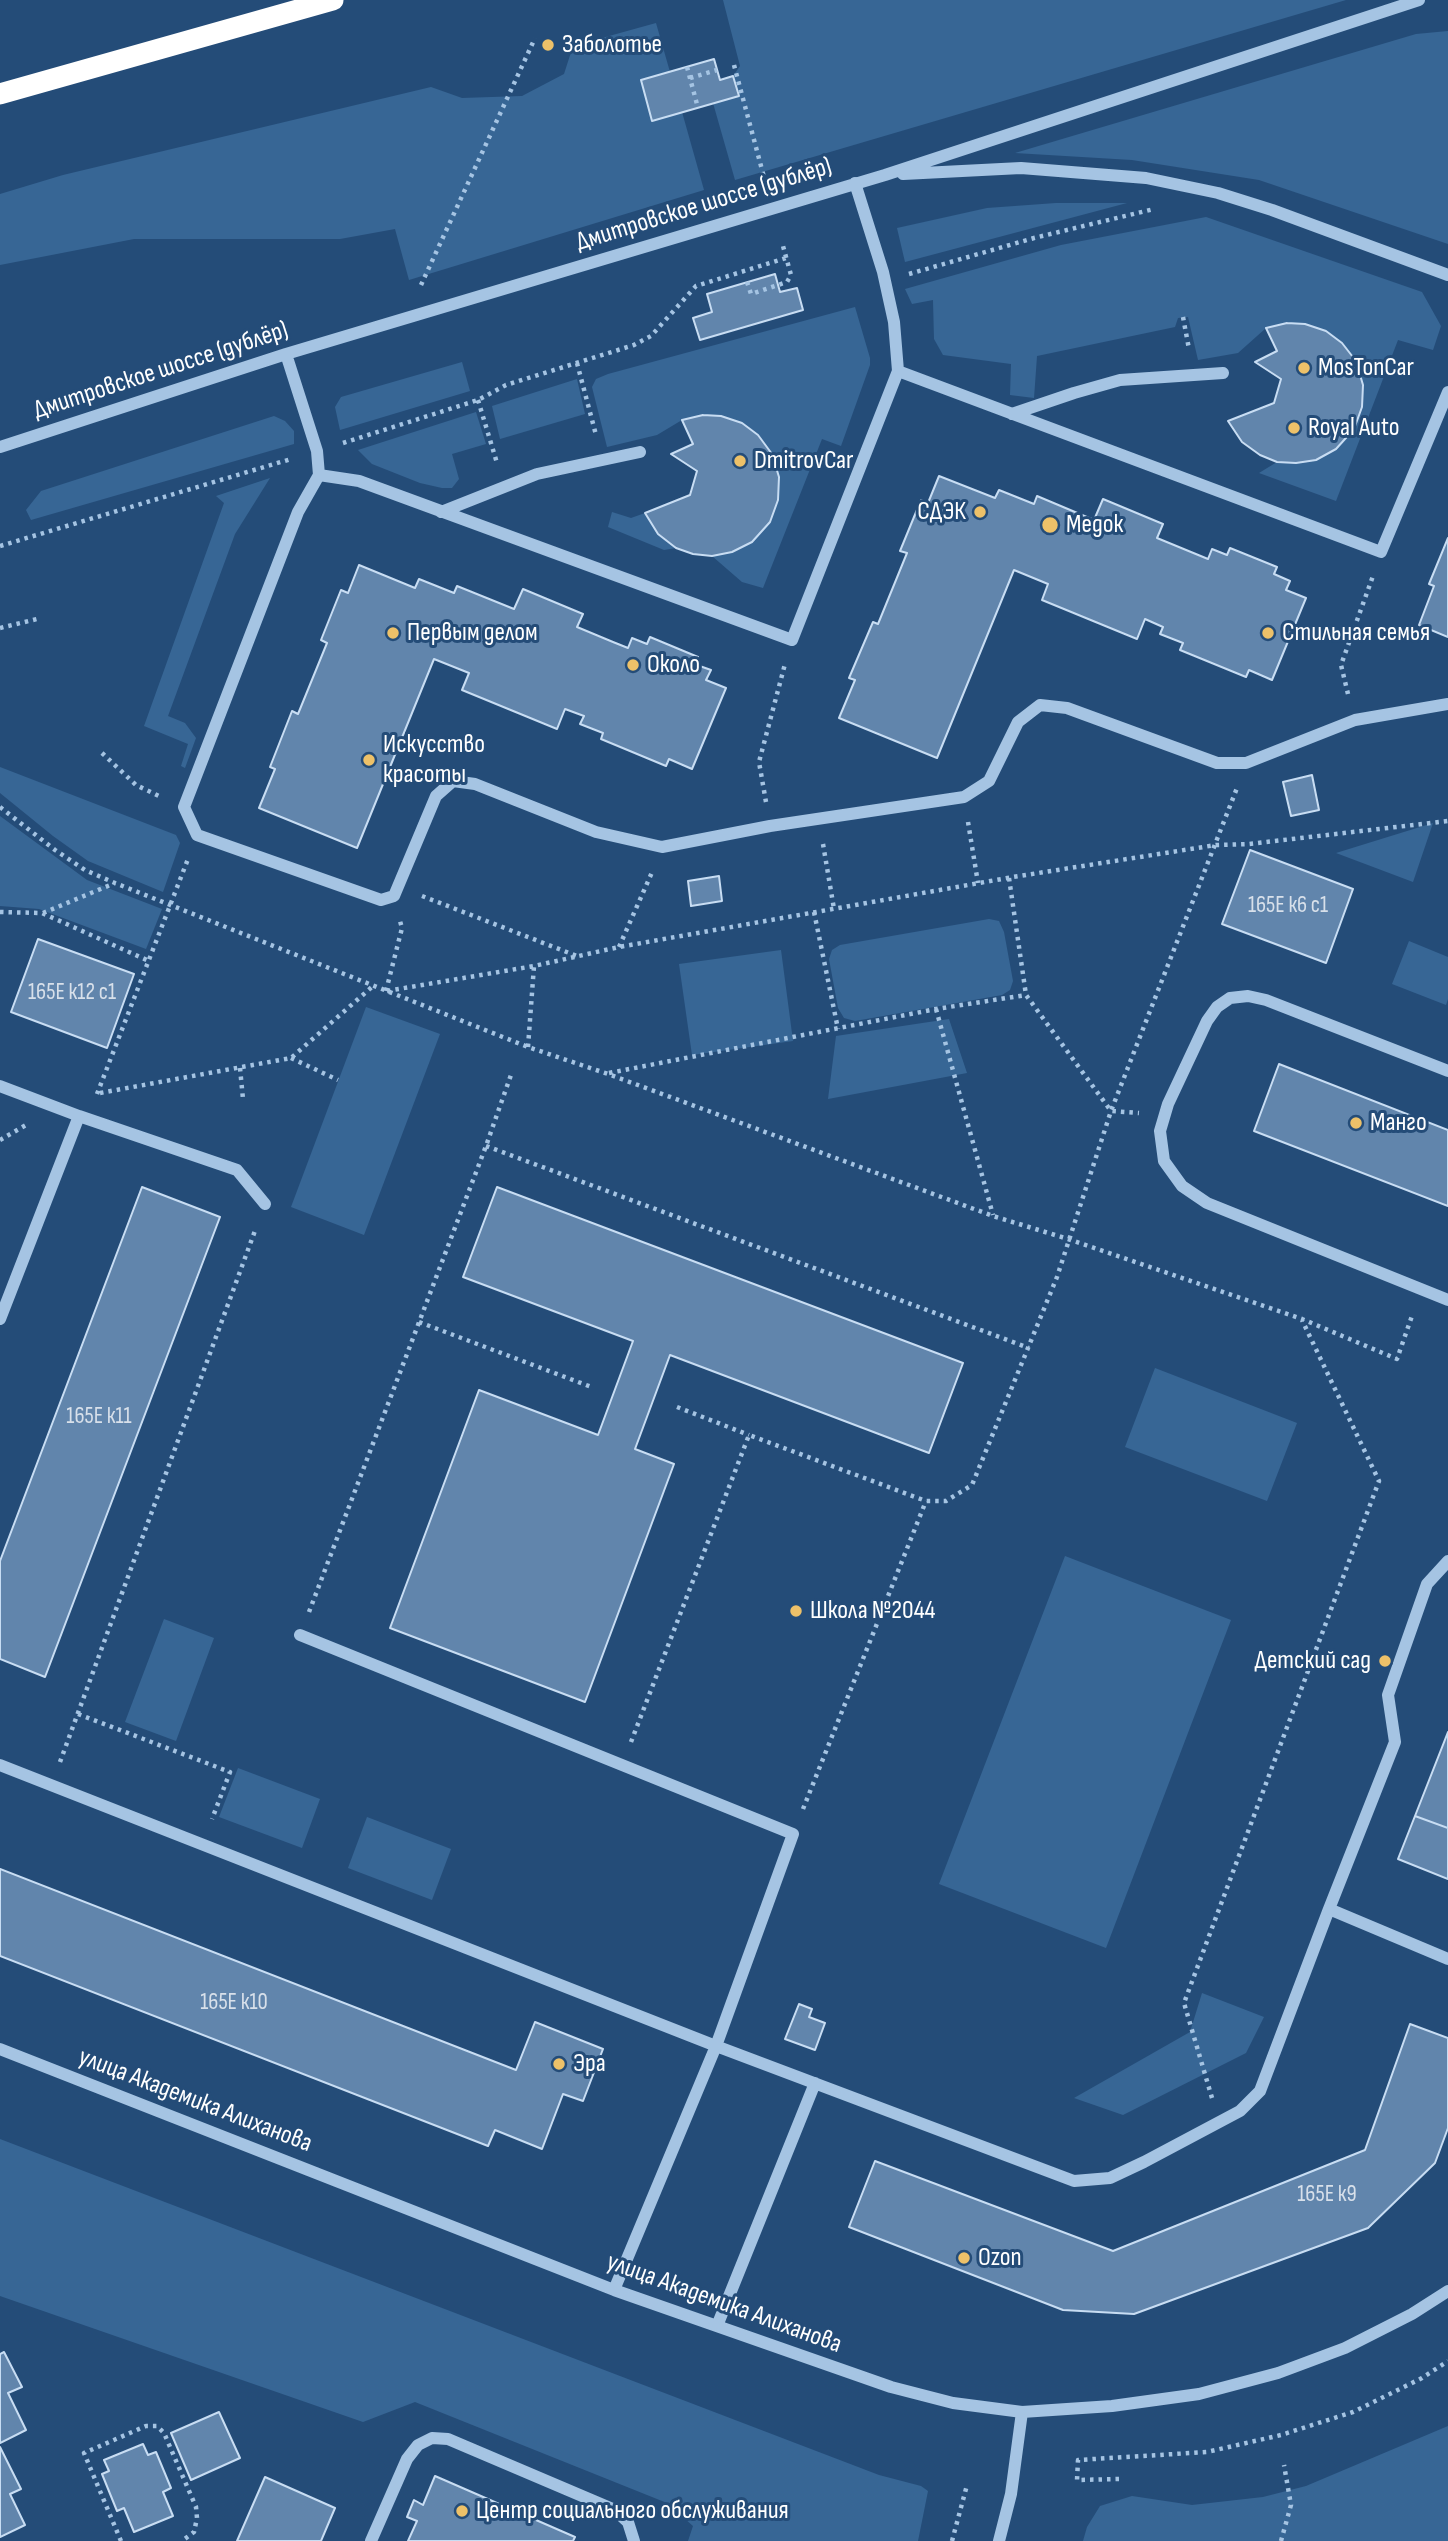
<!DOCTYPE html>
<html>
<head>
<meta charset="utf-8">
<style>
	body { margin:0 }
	canvas { display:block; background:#244c78 }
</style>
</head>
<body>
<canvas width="1448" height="2541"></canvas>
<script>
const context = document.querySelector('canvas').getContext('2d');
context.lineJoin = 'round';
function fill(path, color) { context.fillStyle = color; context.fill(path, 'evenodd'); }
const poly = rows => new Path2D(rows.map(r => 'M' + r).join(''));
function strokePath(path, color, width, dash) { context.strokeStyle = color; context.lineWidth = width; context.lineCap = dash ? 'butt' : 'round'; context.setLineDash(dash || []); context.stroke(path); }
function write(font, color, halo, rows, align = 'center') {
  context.font = font + ' "Sofia Sans Condensed",sans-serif'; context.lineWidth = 6; context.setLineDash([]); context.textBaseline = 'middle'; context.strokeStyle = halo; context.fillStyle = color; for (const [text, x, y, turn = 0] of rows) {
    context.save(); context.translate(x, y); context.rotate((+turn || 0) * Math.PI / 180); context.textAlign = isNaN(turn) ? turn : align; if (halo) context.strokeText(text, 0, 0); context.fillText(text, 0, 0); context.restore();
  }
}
const green = poly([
	[723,0,1346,0,735,180,713,103,739,96,733,76,740,66],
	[656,23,670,72,641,80,652,120,682,112,704,190,409,280,395,229,340,239,134,239,0,265,0,194,63,175,431,87,462,98,522,96,564,74,573,46],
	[1448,31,1448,244,1259,180,1132,160,1015,153,1416,34],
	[1056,203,1127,203,905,262,897,228,987,208],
	[1206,217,1422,292,1441,326,1433,350,1398,340,1336,501,1259,473,1277,462,1296,463,1316,460,1336,449,1354,429,1362,407,1363,385,1356,361,1342,343,1326,331,1305,324,1287,323,1266,328,1238,353,1198,360,1188,317,1178,318,1175,327,1037,356,1034,398,1010,395,1011,364,943,355,934,339,933,300,912,304,905,289,1061,245],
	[855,307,870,358,870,365,841,446,822,439,763,588,742,582,712,556,770,522,778,500,779,477,772,454,758,435,741,423,682,420,657,435,607,447,592,387,596,379,608,374],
	[462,362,470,391,340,430,335,407,341,397],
	[577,379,585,414,500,439,492,406],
	[476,412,486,444,452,454,459,479,452,488,442,488,420,483,372,464,358,450],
	[274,416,285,421,294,431,294,444,31,520,26,510,41,491],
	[270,478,235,534,168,716,185,723,196,738,185,768,181,766,188,744,144,726,224,503,216,496],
	[612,512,631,518,645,513,658,534,676,548,664,550,608,527],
	[0,767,176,835,180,843,163,892,88,861,53,836,0,793],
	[0,816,87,880,162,909,146,949,39,909,0,906],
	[1433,823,1413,882,1336,853],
	[989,919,999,921,1004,932,1013,981,1010,990,1002,995,855,1021,844,1018,838,1008,829,959,832,950,840,945],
	[1409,941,1448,957,1448,999,1446,1005,1392,984],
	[781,950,793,1041,692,1055,679,964],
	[366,1007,440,1034,364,1235,291,1207],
	[949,1019,967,1073,828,1099,836,1036],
	[1155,1368,1297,1423,1267,1501,1125,1447],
	[1065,1556,1231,1620,1106,1948,939,1884],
	[164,1619,214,1638,176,1741,125,1722],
	[238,1768,320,1799,302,1848,219,1817],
	[367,1817,451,1849,432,1900,348,1868],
	[1202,1993,1264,2017,1246,2053,1123,2115,1074,2098,1190,2032],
	[0,2139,879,2475,921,2486,928,2491,918,2541,688,2541,693,2526,667,2503,415,2402,363,2422,0,2296],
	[1448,2426,1448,2541,1083,2541,1087,2527,1100,2506,1132,2496,1192,2505,1263,2497,1306,2486]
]);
const building = poly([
	[714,59,720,80,733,76,739,96,652,121,641,80,714,59],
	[775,274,780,292,797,288,803,310,700,340,693,318,712,312,707,294,775,274],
	[1287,323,1305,324,1326,331,1342,343,1356,361,1363,385,1362,407,1354,429,1336,449,1316,460,1296,463,1277,462,1260,455,1242,442,1228,421,1274,403,1281,379,1255,362,1277,351,1266,328,1287,323],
	[703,415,721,416,742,423,758,435,772,454,779,477,778,500,770,522,752,542,732,552,712,556,693,554,676,548,658,534,645,513,690,495,697,471,671,454,693,444,682,420,703,415],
	[939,476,995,498,999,490,1034,504,1037,496,1094,520,1103,499,1163,524,1157,538,1208,559,1212,549,1227,555,1230,548,1277,567,1274,574,1290,581,1286,590,1306,598,1272,680,1249,670,1246,677,1180,650,1183,643,1160,634,1163,627,1145,619,1137,639,1042,600,1048,584,1014,570,937,758,839,718,855,680,849,678,873,622,878,624,907,553,900,551,921,500,928,503,939,476],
	[1448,538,1448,637,1419,625,1434,586,1429,584,1448,538],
	[359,565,415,588,419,579,454,593,457,586,514,609,523,589,583,614,577,627,613,642,628,648,632,638,647,644,650,637,698,657,694,664,711,670,706,680,726,688,692,769,669,759,666,766,601,739,603,733,580,724,584,716,565,709,557,729,462,690,469,673,434,659,357,848,259,808,275,769,270,767,292,711,298,714,327,643,321,640,341,590,348,593,359,565],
	[1312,775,1319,810,1291,816,1283,782,1312,775],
	[1250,850,1353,889,1326,963,1222,924,1250,850],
	[719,876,722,901,691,906,688,881,719,876],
	[38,939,134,974,107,1048,11,1012,38,939],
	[1279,1064,1448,1130,1448,1206,1254,1131,1279,1064],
	[142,1187,220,1217,45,1677,0,1659,0,1561,142,1187],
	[497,1187,963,1363,929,1453,670,1355,635,1449,674,1464,585,1702,390,1628,479,1390,598,1435,633,1341,463,1277,497,1187],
	[1448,1732,1448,1828,1415,1816,1448,1732],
	[1415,1816,1448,1828,1448,1879,1398,1859,1415,1816],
	[0,1869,516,2070,535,2022,603,2049,583,2101,563,2094,542,2149,495,2130,488,2146,0,1956,0,1869],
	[799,2004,812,2009,809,2017,825,2023,815,2050,785,2039,799,2004],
	[1410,2024,1448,2038,1448,2128,1435,2163,1368,2228,1134,2314,1063,2310,849,2227,875,2161,1113,2251,1365,2150,1410,2024],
	[4,2352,22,2387,8,2393,26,2430,0,2443,0,2354,4,2352],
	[219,2412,240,2458,191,2480,171,2433,219,2412],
	[143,2444,148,2455,156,2452,171,2488,163,2492,173,2516,134,2532,124,2508,117,2511,102,2474,109,2471,104,2460,143,2444],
	[0,2447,21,2489,10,2494,25,2525,0,2537,0,2447],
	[435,2476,575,2537,573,2541,408,2541,417,2521,407,2517,414,2500,423,2505,435,2476],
	[265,2477,335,2508,321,2541,237,2541,265,2477]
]);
const path = poly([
	[734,65,765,181],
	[687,67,698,108],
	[690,78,717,70],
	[909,274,1034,238,1154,209],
	[747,282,751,294,787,282,791,275,783,246],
	[421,285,535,38],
	[1183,317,1189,349],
	[577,363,596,435],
	[478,400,497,463],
	[343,443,478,400,506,385,634,345,651,336,696,286,786,258],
	[0,546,291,459],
	[0,628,41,618],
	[1348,694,1341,665,1373,576],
	[102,753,136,785,161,797],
	[766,802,759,762,785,664],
	[0,807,55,850,85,870,115,883,528,1047,608,1074,993,1216,1068,1239,1302,1319,1397,1359,1413,1313],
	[968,822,978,883],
	[823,844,834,909],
	[1009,878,1026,995],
	[422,896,577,956],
	[0,912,42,913,149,961],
	[814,912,838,1029],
	[43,913,115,883],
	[619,947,653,870],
	[386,991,402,928,400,921],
	[387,991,534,966,619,947,1013,877,1216,845,1249,844,1448,821],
	[936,1009,993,1215],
	[528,1047,534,966],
	[291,1058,338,1080],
	[240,1068,243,1099],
	[609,1073,936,1009,1026,995,1111,1111,1139,1113],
	[100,1093,291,1058,373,986],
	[97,1094,188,859],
	[0,1140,26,1125],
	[486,1146,1029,1348],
	[419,1322,594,1388],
	[677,1407,749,1435],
	[309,1612,486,1146,512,1072],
	[78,1714,230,1772,212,1819],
	[631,1742,749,1435,926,1501,946,1501,972,1485,1057,1277,1111,1111,1237,788],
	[60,1762,256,1228],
	[803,1809,926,1501],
	[1212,2098,1184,2003,1379,1481,1302,1320],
	[1119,2479,1077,2480,1078,2460,1207,2452,1281,2435,1353,2412,1422,2378,1448,2361],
	[121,2541,84,2453,146,2426,157,2426,164,2433,196,2507,197,2518,194,2532,182,2541],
	[952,2541,967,2485],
	[1281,2541,1291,2505,1284,2465]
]);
const minor = poly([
	[903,174,1021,168,1146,178,1218,193,1272,210,1448,275],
	[855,183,883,272,894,322,898,371],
	[286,354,317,451,319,475,298,512,184,807,197,835,381,900,394,896,436,796,453,781,475,784,596,832,662,847,770,826,964,797,989,781,1018,722,1040,705,1067,708,1217,763,1246,763,1355,720,1448,704],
	[1012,414,1074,393,1120,380,1223,373],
	[0,447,286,354,885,175,1419,0],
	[319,475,359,481,792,640,898,371,1381,552,1448,392],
	[441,512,537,474,640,452],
	[1448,1071,1266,1000,1248,996,1230,998,1217,1007,1207,1021,1168,1104,1160,1131,1164,1161,1182,1186,1207,1203,1448,1300],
	[0,1086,79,1116],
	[0,1319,79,1116,237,1170,265,1204],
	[300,1635,793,1834,716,2046,614,2290],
	[0,1765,716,2046,1074,2181,1110,2178,1144,2162,1240,2111,1260,2091,1329,1909,1448,1959],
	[1329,1909,1395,1742,1388,1695,1427,1584,1448,1561],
	[0,2049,614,2290,891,2387,953,2403,1022,2412,1112,2406,1199,2394,1278,2373,1345,2348,1412,2314,1448,2291],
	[717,2326,815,2083],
	[371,2541,407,2459,418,2445,432,2438,448,2439,615,2510,628,2522,634,2541],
	[999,2541,1011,2494,1022,2412]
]);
const highway = poly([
	[0,94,333,0]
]);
const markers = [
	[548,45,7,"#edc169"],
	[1304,368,7,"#edc169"],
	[1294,428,7,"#edc169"],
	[740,461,7,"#edc169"],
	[980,512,7,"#edc169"],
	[1050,525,9,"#edc169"],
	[393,633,7,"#edc169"],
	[1268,633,7,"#edc169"],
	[633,665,7,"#edc169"],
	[369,760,7,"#edc169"],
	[1356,1123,7,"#edc169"],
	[796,1611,7,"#edc169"],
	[1385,1661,7,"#edc169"],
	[559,2064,7,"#edc169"],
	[964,2258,7,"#edc169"],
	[462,2511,7,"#edc169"]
];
const numberNames = [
	["165Е к6 с1",1288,906],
	["165Е к12 с1",72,993],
	["165Е к11",99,1417],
	["165Е к10",234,2003],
	["165Е к9",1327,2195]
];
const poiNames = [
	["Заболотье",562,45],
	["MosTonCar",1318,368],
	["Royal Auto",1308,428],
	["DmitrovCar",754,461],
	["СДЭК",966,512,"right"],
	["Медок",1066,525],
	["Первым делом",407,633],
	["Стильная семья",1282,633],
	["Около",647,665],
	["Искусство",383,745],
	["красоты",383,775],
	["Манго",1370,1123],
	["Школа №2044",810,1611],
	["Детский сад",1371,1661,"right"],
	["Эра",573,2064],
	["Ozon",978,2258],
	["Центр социального обслуживания",476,2511]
];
const streetNames = [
	["Дмитровское шоссе (дублёр)",704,205,-17],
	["Дмитровское шоссе (дублёр)",161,371,-18],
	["улица Академика Алиханова",195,2101,21],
	["улица Академика Алиханова",724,2304,20]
];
fill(green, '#376695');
fill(building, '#6185ac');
strokePath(building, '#c8ddf3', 2);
strokePath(path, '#a5c4e3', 4.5, [3.5, 5]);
strokePath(minor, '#a5c4e3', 12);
strokePath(highway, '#fff', 21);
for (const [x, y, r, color] of markers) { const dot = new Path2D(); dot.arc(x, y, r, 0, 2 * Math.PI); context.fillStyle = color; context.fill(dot); strokePath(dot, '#244c78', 2.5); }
write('23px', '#d8e0ea', null, numberNames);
write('26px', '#fff', '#244c78', poiNames, 'left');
write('26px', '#fff', '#244c78', streetNames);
</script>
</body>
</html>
